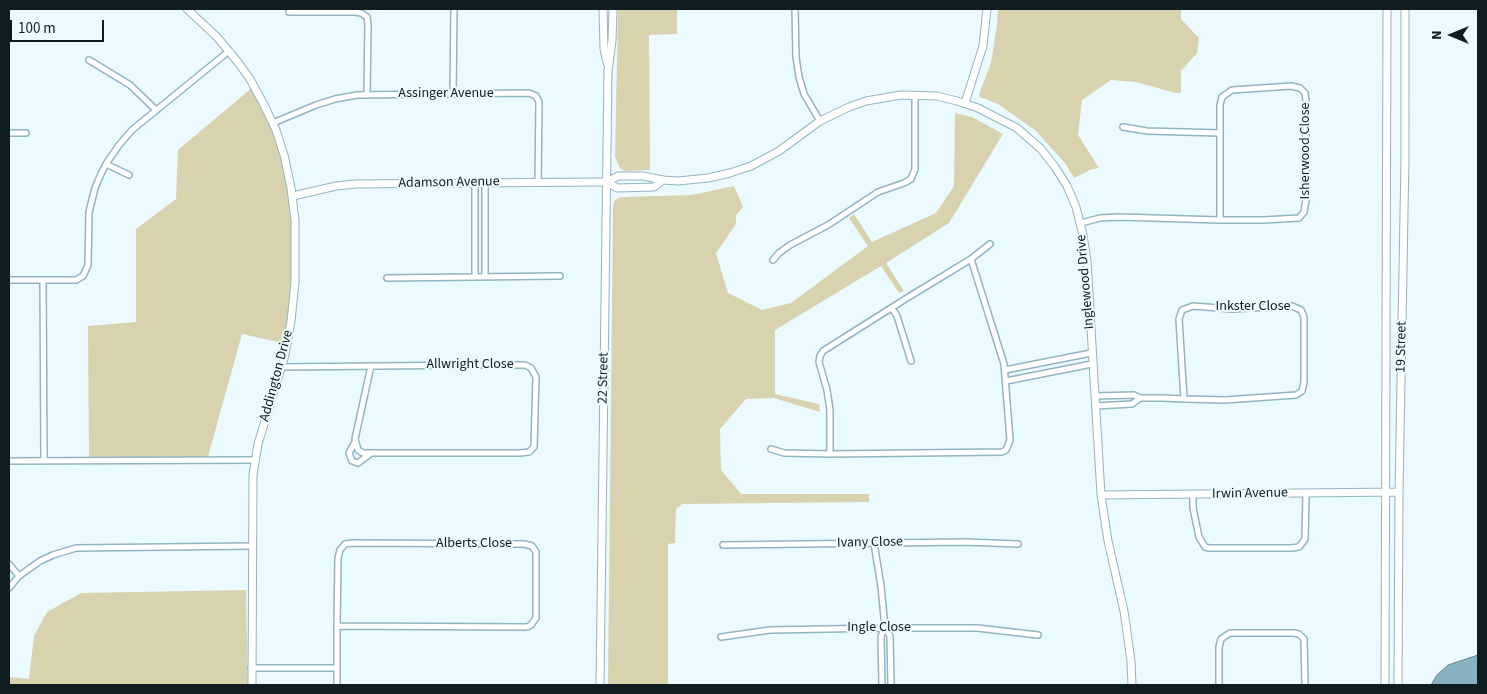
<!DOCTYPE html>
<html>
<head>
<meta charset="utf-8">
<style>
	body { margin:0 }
	#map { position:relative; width:1487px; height:694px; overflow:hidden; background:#ebfaff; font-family:"Source Sans 3",sans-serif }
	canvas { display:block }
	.frame { position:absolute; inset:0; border:10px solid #0f1d21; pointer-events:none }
	.north { position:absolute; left:1427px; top:10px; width:50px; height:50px; -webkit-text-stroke:4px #ebfaff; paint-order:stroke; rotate:270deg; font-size:14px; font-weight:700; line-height:20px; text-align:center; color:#0f1d21 }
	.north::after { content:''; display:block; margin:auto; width:18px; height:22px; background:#0f1d21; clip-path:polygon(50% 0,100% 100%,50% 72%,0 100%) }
	.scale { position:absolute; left:10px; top:20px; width:94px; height:22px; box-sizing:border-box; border:2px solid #0f1d21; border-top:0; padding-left:6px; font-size:15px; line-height:18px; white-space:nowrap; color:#0f1d21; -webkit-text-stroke:4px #ebfaff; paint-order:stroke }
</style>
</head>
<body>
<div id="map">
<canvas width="1487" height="694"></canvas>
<div class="frame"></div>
<div class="north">N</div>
<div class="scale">100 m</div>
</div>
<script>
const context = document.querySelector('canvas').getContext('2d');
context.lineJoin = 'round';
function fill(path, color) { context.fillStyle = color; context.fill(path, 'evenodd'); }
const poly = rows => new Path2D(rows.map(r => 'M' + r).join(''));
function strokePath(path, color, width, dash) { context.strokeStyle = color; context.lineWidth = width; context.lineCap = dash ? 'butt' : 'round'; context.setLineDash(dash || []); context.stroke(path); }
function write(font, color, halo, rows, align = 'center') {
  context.font = font + ' "Source Sans 3",sans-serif'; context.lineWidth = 4; context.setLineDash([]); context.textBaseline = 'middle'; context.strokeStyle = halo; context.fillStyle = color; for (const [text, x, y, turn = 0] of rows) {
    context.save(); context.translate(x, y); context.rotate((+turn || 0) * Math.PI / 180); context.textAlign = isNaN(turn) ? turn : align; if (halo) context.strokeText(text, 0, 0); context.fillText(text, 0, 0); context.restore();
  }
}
const green = poly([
	[618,9,677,9,677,34,649,35,650,170,625,171,620,168,615,157],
	[998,9,1181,9,1181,19,1199,38,1197,53,1181,71,1181,93,1176,93,1136,82,1111,80,1082,100,1078,135,1099,168,1092,169,1074,178,1065,163,1036,131,998,104,980,97,979,94,991,63,997,25],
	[254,86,284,155,295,243,287,344,242,334,207,460,89,461,88,326,136,322,136,229,176,199,178,150],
	[955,113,972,117,1003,134,949,223,886,263,904,291,899,293,881,266,775,330,775,394,819,404,820,412,774,398,746,399,720,429,721,470,741,494,869,494,869,502,682,504,676,509,675,543,668,544,668,685,608,685,613,205,615,200,621,197,692,195,734,186,743,207,736,215,736,224,716,253,728,293,762,310,791,303,868,246,849,218,854,214,872,242,936,213,954,186],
	[246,590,248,685,9,685,9,677,29,679,34,636,47,612,81,593]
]);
const water = poly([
	[1478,655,1478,685,1431,685,1437,675,1448,665,1478,655]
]);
const street = poly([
	[795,9,796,57,799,77,804,94,820,121],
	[289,12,355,12,361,13,367,17,368,25,367,94],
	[89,60,130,85,156,110],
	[453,94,454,9],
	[273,123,316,105,335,99,357,95,529,93,536,96,539,102,538,182],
	[1123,127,1147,131,1220,133],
	[9,133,26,133],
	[106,164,119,145,132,130,229,51],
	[475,183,475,276],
	[1081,223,1100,218,1119,217,1220,220,1263,220,1299,218,1304,212,1306,200,1306,101,1305,93,1300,88,1291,86,1232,90,1222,97,1220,105,1220,220],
	[773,260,779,253,790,245,828,225,878,192,904,183,911,179,915,169,915,95],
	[485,276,485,182],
	[387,278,560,276],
	[9,280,76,280,83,276,88,265,89,212,95,188,101,174,106,164,129,175],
	[43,280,44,461],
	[892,308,897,316,911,361],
	[281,367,480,365,525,365,531,368,536,377,534,447,529,452,520,453,363,453,358,450,355,439,371,366],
	[1005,370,1091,353],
	[1006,381,1092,364],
	[1095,396,1134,395,1140,398,1163,398,1184,399,1225,400,1296,395,1302,391,1304,382,1304,317,1301,310,1292,306,1232,309,1193,306,1182,310,1179,319,1184,399],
	[1095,406,1132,404,1140,398],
	[355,442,349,453,352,461,358,463,370,454],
	[771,449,784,453,830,454,1002,452,1006,450,1010,440,1004,364,971,259],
	[830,454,830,410,827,390,819,362,820,356,823,351,907,298,971,259,990,244],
	[9,461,255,460],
	[1193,494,1193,508,1199,537,1205,547,1209,548,1291,548,1299,547,1305,539,1306,493],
	[874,543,881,586,885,628,890,636,891,685],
	[723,545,965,542,1018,544],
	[9,564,19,576],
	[9,588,19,576,40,561,53,555,76,548,252,546],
	[721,637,770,630,885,628,977,628,1038,635],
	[251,668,337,668],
	[337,685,337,626,338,558,340,550,345,544,353,543,524,544,532,546,536,552,536,618,531,625,527,627,337,626],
	[882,685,881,636,885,628],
	[1219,685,1219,647,1221,639,1230,633,1293,633,1299,634,1304,639,1305,685]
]);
const secondary = poly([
	[187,9,217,37,237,61,250,79,264,105,276,130,284,155,291,188,295,220,295,282,291,321,285,355,258,444,253,475,252,685],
	[603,9,604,49,607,63],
	[965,103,983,46,987,9],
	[607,182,618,176,643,176,663,180,678,181,708,178,730,173,751,166,779,151,820,121,849,107,866,101,901,95,937,96,957,101,978,108,1017,128,1041,149,1055,167,1067,186,1076,207,1083,235,1087,261,1101,495,1108,541,1124,611,1131,661,1132,685],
	[293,196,336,186,356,184,598,182,607,182,617,188,654,187,663,180],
	[1101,495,1399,492],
	[600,685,608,71,612,41,613,9],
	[1385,685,1387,9],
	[1398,685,1399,492,1405,158,1405,9]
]);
const streetNames = [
	["Assinger Avenue",446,94],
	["Isherwood Close",1306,151,-90],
	["Adamson Avenue",449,183,-1],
	["Inglewood Drive",1086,282,-95],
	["Inkster Close",1253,307],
	["19 Street",1402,347,-89],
	["Allwright Close",470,365],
	["Addington Drive",277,376,-75],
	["22 Street",604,378,-89],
	["Irwin Avenue",1250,494,-1],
	["Ivany Close",870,543,-1],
	["Alberts Close",474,544],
	["Ingle Close",879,628]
];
fill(green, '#d9d2af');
fill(water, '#88b2c0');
strokePath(water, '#648590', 1);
strokePath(street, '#91b5c1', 8);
strokePath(secondary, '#91b5c1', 9);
strokePath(street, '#fff', 5);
strokePath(secondary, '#fff', 7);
write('14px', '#0f1d21', '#ebfaff', streetNames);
</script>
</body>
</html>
